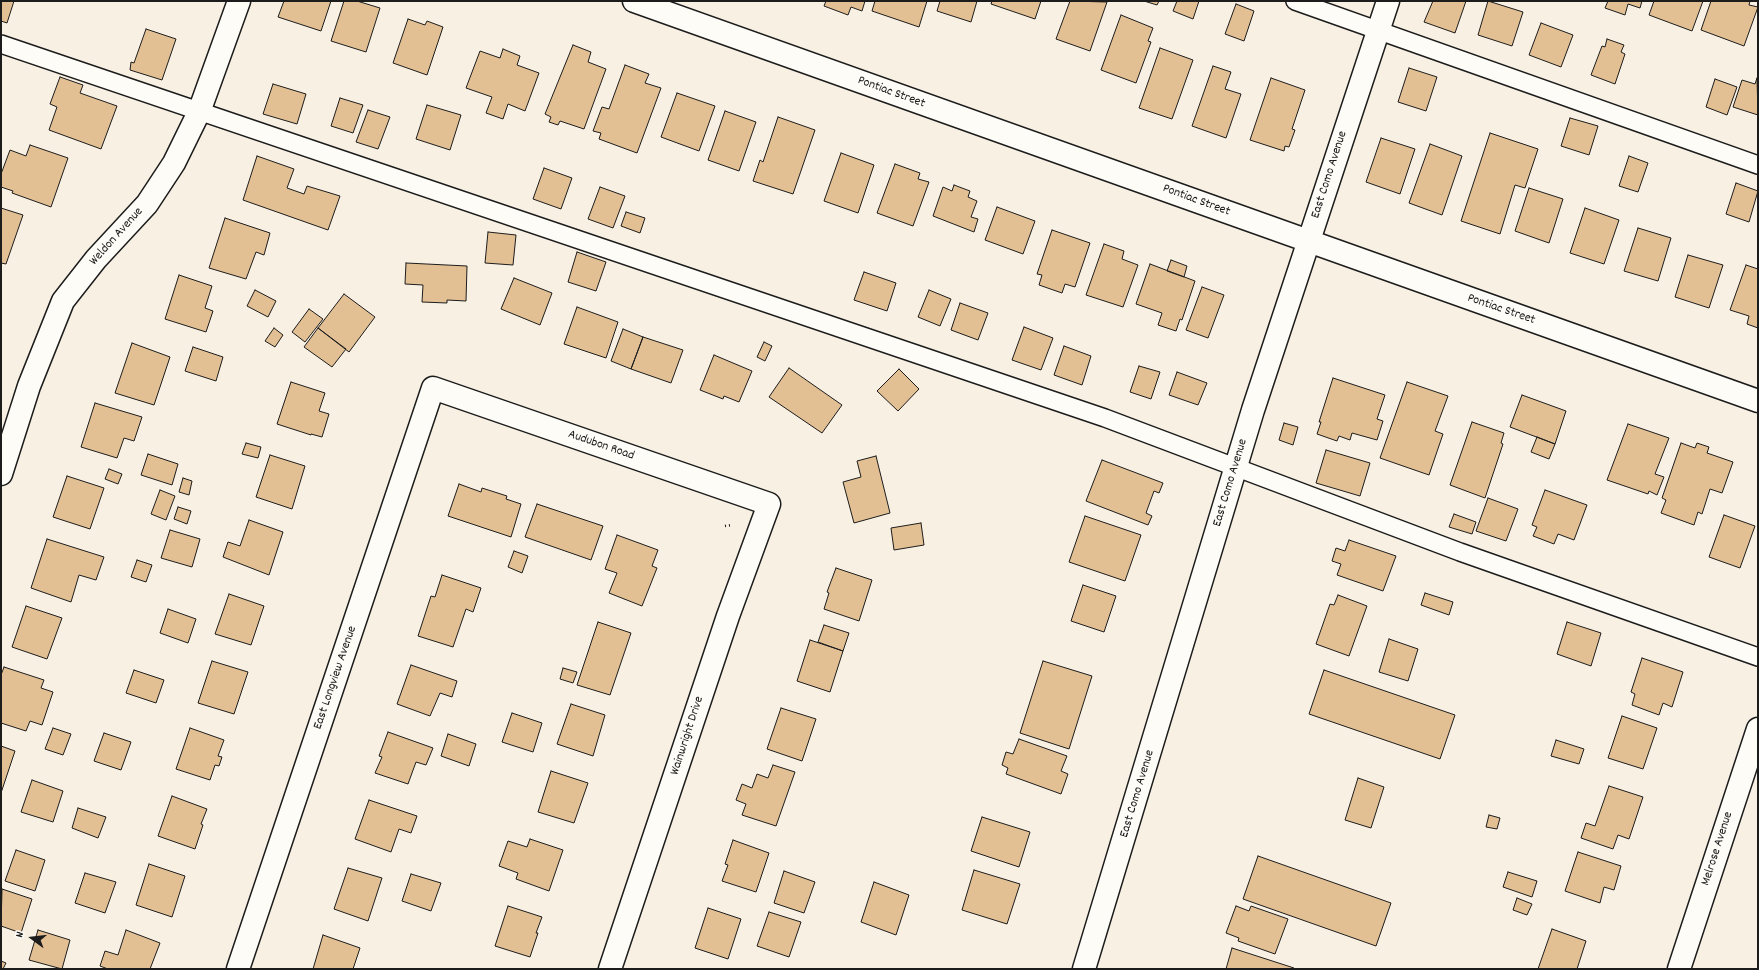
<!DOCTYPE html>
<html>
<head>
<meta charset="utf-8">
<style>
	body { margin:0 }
	#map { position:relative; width:1759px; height:970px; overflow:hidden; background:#f8f0e3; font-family:Dekko,sans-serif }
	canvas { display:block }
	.frame { position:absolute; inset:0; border:2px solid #1c1c1c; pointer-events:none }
	.north { position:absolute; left:12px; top:918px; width:40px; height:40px; -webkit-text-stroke:3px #fdfcf7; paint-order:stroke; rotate:285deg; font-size:11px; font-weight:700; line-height:16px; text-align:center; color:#1c1c1c }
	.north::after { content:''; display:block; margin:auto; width:14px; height:18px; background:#1c1c1c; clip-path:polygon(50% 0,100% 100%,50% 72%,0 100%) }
</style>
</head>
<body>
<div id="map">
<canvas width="1759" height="970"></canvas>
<div class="frame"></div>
<div class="north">N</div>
</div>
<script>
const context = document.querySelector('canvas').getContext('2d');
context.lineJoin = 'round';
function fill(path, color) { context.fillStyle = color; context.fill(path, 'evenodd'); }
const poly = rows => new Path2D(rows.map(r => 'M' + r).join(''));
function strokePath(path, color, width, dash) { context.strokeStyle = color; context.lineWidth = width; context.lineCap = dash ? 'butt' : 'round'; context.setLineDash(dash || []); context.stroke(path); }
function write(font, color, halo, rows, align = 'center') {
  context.font = font + ' Dekko,sans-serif'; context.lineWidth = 3.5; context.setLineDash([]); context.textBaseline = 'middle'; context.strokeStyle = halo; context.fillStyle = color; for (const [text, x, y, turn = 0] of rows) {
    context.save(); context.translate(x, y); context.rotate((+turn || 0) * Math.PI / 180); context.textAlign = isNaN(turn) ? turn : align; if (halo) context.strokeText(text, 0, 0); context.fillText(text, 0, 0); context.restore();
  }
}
const building = poly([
	[1,1,14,1,7,23,1,21,1,1],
	[284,1,331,1,321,31,278,17,284,1],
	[344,1,357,1,380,8,366,52,331,41,344,1],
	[826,1,865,1,862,11,851,7,848,15,824,6,826,1],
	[875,1,927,1,919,27,872,11,875,1],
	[940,1,977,1,971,22,937,11,940,1],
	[992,1,1041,1,1035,19,991,4,992,1],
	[1070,1,1107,2,1090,51,1056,39,1070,1],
	[1144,1,1159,1,1157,5,1144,1],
	[1177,1,1199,1,1193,19,1173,11,1177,1],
	[1433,1,1466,1,1455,33,1424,22,1433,1],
	[1488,1,1523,12,1512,46,1478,35,1488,1],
	[1608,1,1642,1,1640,8,1628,4,1625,15,1605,8,1608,1],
	[1654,1,1703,1,1692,31,1649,15,1654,1],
	[1711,1,1750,1,1749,5,1758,7,1744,46,1701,30,1711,1],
	[1236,4,1254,11,1244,41,1225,34,1236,4],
	[1121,15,1153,28,1148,41,1151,42,1136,83,1101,70,1121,15],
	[408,19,425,25,427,21,443,27,427,75,393,63,408,19],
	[1541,23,1573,35,1561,67,1529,55,1541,23],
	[146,29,176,39,162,80,130,70,131,62,134,63,146,29],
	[1607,39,1624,45,1621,52,1625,54,1615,84,1591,75,1602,46,1605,47,1607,39],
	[573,45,591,52,588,62,606,69,584,129,560,121,558,125,549,122,551,117,545,114,573,45],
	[1160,48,1193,60,1172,119,1139,108,1160,48],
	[503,49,520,56,517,65,539,73,525,111,508,104,503,119,486,113,492,97,466,88,480,51,500,58,503,49],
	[625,65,649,74,645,83,661,88,637,153,599,139,601,133,593,131,602,107,609,109,625,65],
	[1213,66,1231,72,1225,89,1241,94,1226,138,1192,126,1213,66],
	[1409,68,1437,77,1426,111,1398,102,1409,68],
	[60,77,83,85,80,93,117,106,101,149,49,130,57,107,50,104,60,77],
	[1271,78,1305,90,1292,129,1295,130,1289,147,1285,146,1284,151,1250,140,1271,78],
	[1757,78,1758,115,1733,107,1742,80,1755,84,1757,78],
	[1715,79,1737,87,1727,115,1706,107,1715,79],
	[273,84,306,94,297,124,263,114,273,84],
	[677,93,715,106,699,151,661,137,677,93],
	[340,98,363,105,353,133,331,126,340,98],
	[427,105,461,115,450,150,416,139,427,105],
	[368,110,390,117,378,149,356,142,368,110],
	[725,111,756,122,739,171,708,160,725,111],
	[778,117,815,130,793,194,753,181,760,160,763,162,778,117],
	[1570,118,1598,126,1589,155,1561,146,1570,118],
	[1490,133,1538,149,1525,188,1515,185,1500,234,1461,221,1490,133],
	[1381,138,1415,149,1400,194,1366,182,1381,138],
	[1430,144,1462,156,1442,215,1409,203,1430,144],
	[30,145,68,158,51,207,12,193,13,191,1,187,1,174,10,150,26,156,30,145],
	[841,153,874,165,858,213,824,201,841,153],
	[257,156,294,169,287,188,304,194,307,186,340,196,328,230,243,200,257,156],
	[1629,156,1648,163,1638,192,1619,186,1629,156],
	[895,164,920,173,918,179,929,182,913,226,877,213,895,164],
	[544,168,572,178,561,209,533,199,544,168],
	[1736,183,1758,191,1749,222,1726,214,1736,183],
	[954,185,970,191,968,197,977,201,971,217,978,219,974,232,933,216,943,187,952,191,954,185],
	[600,187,625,196,613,228,588,219,600,187],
	[1529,188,1563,199,1549,243,1515,231,1529,188],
	[997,207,1035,221,1023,254,985,240,997,207],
	[1,208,23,215,6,264,1,263,1,208],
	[1585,208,1619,220,1604,264,1570,253,1585,208],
	[626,212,645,218,640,233,621,226,626,212],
	[225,218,270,233,264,255,256,252,246,279,209,268,225,218],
	[1638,228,1671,238,1658,281,1624,271,1638,228],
	[1052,230,1090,243,1075,287,1065,284,1062,293,1039,285,1042,275,1037,274,1052,230],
	[488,232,516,235,513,265,485,263,488,232],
	[1104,244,1124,251,1122,259,1138,265,1123,307,1086,295,1104,244],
	[577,252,606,262,596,291,568,282,577,252],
	[1688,255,1723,265,1709,308,1675,297,1688,255],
	[1171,260,1187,266,1184,277,1167,271,1171,260],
	[406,263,467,266,466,301,447,300,447,303,422,302,423,285,405,284,406,263],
	[1150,264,1195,281,1182,320,1180,319,1176,331,1158,325,1162,313,1136,304,1150,264],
	[1746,265,1758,269,1758,328,1747,324,1749,316,1730,310,1746,265],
	[864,272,896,283,887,311,854,300,864,272],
	[179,275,212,286,205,308,213,311,206,332,165,319,179,275],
	[514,278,552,293,540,325,501,309,514,278],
	[1202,287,1224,295,1208,338,1186,330,1202,287],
	[255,290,276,301,268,317,247,306,255,290],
	[929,290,951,299,940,326,918,317,929,290],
	[344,294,375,317,349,352,318,328,344,294],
	[960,303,988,313,978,340,951,330,960,303],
	[577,307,618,322,606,358,564,344,577,307],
	[309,309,323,319,305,342,292,332,309,309],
	[1024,327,1053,338,1041,370,1012,360,1024,327],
	[274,328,283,335,275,347,265,341,274,328],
	[318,328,346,349,332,367,304,347,318,328],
	[623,329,643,337,631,369,611,361,623,329],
	[643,337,683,350,671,383,631,369,643,337],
	[764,342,772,346,765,361,757,357,764,342],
	[132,343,170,357,154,405,115,393,132,343],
	[1064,346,1091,356,1082,385,1054,375,1064,346],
	[193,347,223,357,216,381,185,371,193,347],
	[714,355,752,371,739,402,724,396,723,399,700,390,714,355],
	[1139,366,1160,372,1151,399,1130,392,1139,366],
	[789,368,842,405,822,433,769,397,789,368],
	[899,369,919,389,898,411,877,391,899,369],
	[1177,372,1207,383,1198,405,1169,395,1177,372],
	[1333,378,1385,395,1377,419,1383,421,1377,440,1352,433,1350,440,1339,436,1337,441,1317,434,1321,422,1319,422,1333,378],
	[291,382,325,393,319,411,329,414,322,437,311,434,311,435,277,424,291,382],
	[1407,382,1448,396,1435,431,1443,434,1429,475,1380,458,1407,382],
	[1522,395,1566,411,1555,444,1510,427,1522,395],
	[95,403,142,417,134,441,124,438,117,458,81,447,95,403],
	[1472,422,1504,433,1501,443,1503,444,1485,498,1450,485,1472,422],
	[1284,423,1298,427,1293,445,1279,440,1284,423],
	[1628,424,1669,438,1655,474,1664,477,1657,495,1649,491,1648,494,1607,480,1628,424],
	[1537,437,1555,444,1549,459,1531,452,1537,437],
	[246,443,261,447,258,458,242,454,246,443],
	[1681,443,1695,448,1697,443,1709,447,1707,453,1733,462,1722,493,1710,489,1702,514,1698,512,1694,525,1661,513,1666,500,1662,498,1681,443],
	[1326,450,1370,463,1360,496,1316,483,1326,450],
	[148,454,178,464,172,485,141,475,148,454],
	[270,455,305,466,292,509,256,497,270,455],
	[876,456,890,513,854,523,843,482,861,477,857,461,876,456],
	[1102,460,1163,483,1159,493,1154,491,1146,513,1152,516,1148,525,1086,501,1102,460],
	[109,469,122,474,118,484,105,479,109,469],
	[67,476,104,488,90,529,53,517,67,476],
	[183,478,192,481,189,495,179,492,183,478],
	[459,484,481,492,482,488,507,496,506,499,521,504,511,537,448,516,459,484],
	[160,490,175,496,166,520,151,514,160,490],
	[1545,490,1587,505,1574,540,1558,534,1554,544,1533,536,1537,527,1532,525,1545,490],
	[1488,498,1518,509,1506,541,1476,531,1488,498],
	[537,504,603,526,591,560,525,537,537,504],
	[178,507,191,511,187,524,174,519,178,507],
	[1454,514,1476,522,1472,534,1449,527,1454,514],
	[1724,515,1755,526,1740,568,1709,557,1724,515],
	[1085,516,1141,535,1125,581,1069,562,1085,516],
	[249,520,283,532,269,575,223,557,228,542,240,546,249,520],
	[921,523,924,545,894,550,891,528,921,523],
	[170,530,200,539,192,567,161,558,170,530],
	[617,535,658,550,652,566,657,568,642,606,609,593,617,573,605,569,617,535],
	[47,539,104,557,96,580,79,575,71,602,31,588,47,539],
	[1349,540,1396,556,1383,591,1337,575,1341,564,1332,561,1336,548,1345,551,1349,540],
	[514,551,528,556,522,573,508,567,514,551],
	[137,560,152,565,146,582,131,577,137,560],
	[836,568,872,580,859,621,824,609,829,593,827,592,836,568],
	[442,575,481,588,473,612,466,609,453,647,418,636,431,596,435,597,442,575],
	[1083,585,1116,596,1104,632,1071,621,1083,585],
	[1425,593,1453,602,1449,615,1421,605,1425,593],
	[229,594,264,606,251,645,215,634,229,594],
	[1338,595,1367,606,1349,656,1316,644,1330,604,1334,605,1338,595],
	[26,606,62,618,47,659,12,647,26,606],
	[168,609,196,619,188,643,160,633,168,609],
	[598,622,631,633,610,695,577,685,598,622],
	[1567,622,1601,633,1591,666,1557,654,1567,622],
	[824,625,849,633,843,651,818,642,824,625],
	[1389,639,1418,649,1408,681,1379,672,1389,639],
	[810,640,843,651,830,692,797,681,810,640],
	[1642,658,1683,672,1672,707,1663,703,1659,715,1632,705,1635,694,1631,692,1642,658],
	[212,661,248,672,234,714,198,703,212,661],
	[1043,661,1092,676,1069,749,1020,733,1043,661],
	[411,665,457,681,452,697,440,693,430,716,397,704,411,665],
	[4,667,44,680,41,688,53,692,42,725,30,721,26,731,1,723,1,675,4,667],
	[563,668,577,672,573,683,560,679,563,668],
	[134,670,164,680,156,703,126,693,134,670],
	[1324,670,1455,715,1440,759,1309,714,1324,670],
	[571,704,605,715,593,756,557,744,571,704],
	[781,708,816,719,802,761,767,749,781,708],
	[512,713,542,723,533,752,502,742,512,713],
	[1622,716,1657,728,1643,769,1608,758,1622,716],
	[53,728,71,734,63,755,45,749,53,728],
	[190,728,224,740,218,756,222,757,219,766,215,765,210,780,176,769,190,728],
	[388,732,433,748,426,765,416,762,408,784,375,773,382,757,379,756,388,732],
	[104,733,131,742,121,770,94,761,104,733],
	[448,734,476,744,469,766,441,756,448,734],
	[1019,739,1067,756,1061,771,1068,774,1061,794,1006,774,1008,768,1002,765,1006,752,1013,754,1019,739],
	[1556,740,1584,749,1579,764,1551,756,1556,740],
	[1,746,15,751,1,793,1,746],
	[773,765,795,772,776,826,742,815,746,804,736,800,742,784,752,788,757,774,768,778,773,765],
	[551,771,588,783,574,823,538,812,551,771],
	[1358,778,1384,787,1371,828,1345,820,1358,778],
	[32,780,63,791,53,822,21,812,32,780],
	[1609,786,1643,797,1629,839,1618,835,1613,849,1581,838,1586,823,1595,826,1609,786],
	[172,796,207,809,201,824,203,825,195,849,158,836,172,796],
	[369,800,417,816,411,833,399,829,391,852,355,839,369,800],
	[78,808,106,817,98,838,72,828,78,808],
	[1489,815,1500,818,1497,829,1486,827,1489,815],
	[982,817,1030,832,1019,867,971,851,982,817],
	[530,839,563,850,549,891,516,879,518,873,499,866,508,841,527,847,530,839],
	[733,840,769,853,756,892,722,881,728,865,725,864,733,840],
	[16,850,45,860,35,891,5,881,16,850],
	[1578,852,1621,866,1614,890,1604,887,1600,903,1565,891,1578,852],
	[1258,856,1391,903,1376,946,1243,899,1258,856],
	[149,864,185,876,172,917,136,905,149,864],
	[348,868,382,878,368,921,334,909,348,868],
	[974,870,1020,884,1007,924,962,910,974,870],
	[784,871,815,882,804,913,774,903,784,871],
	[1508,872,1537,881,1532,897,1503,887,1508,872],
	[85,873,116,882,105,913,75,903,85,873],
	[411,874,441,883,431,911,402,901,411,874],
	[874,882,909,895,896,935,861,922,874,882],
	[2,889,32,899,21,933,1,926,2,889],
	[1517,898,1532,904,1527,915,1513,910,1517,898],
	[508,906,542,917,536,933,538,933,530,957,495,946,508,906],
	[1236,906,1249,911,1251,906,1288,919,1275,954,1238,941,1239,938,1226,933,1236,906],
	[708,908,741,919,728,959,695,948,708,908],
	[769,912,801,922,789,957,757,946,769,912],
	[1552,929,1586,941,1577,969,1538,969,1552,929],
	[38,930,70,940,62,969,29,960,38,930],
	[126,930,160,943,150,969,108,969,100,966,105,951,118,955,126,930],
	[323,935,360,948,353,969,313,969,323,935],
	[1232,948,1294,968,1294,969,1226,969,1232,948],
	[1,961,6,963,3,969,1,969,1,961]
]);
const path = poly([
	[725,526,732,525]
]);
const service = poly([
	[1295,1,1758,165],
	[1,44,1105,418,1460,552,1758,657]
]);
const minor = poly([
	[634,1,1758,401],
	[1,474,29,386,63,301,96,259,147,204,174,163,199,112,239,1],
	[238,969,433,388,769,504,728,616,610,969],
	[1084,969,1253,410,1388,1],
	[1679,969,1758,729]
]);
const streetNames = [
	["Pontiac Street",891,93,20],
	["East Como Avenue",1330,175,-72],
	["Pontiac Street",1196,201,20],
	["Weldon Avenue",117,237,-48],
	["Pontiac Street",1501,310,19],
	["Audubon Road",601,446,19],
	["East Como Avenue",1231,483,-73],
	["East Longview Avenue",336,678,-71],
	["Wainwright Drive",688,736,-72],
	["East Como Avenue",1138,794,-73],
	["Melrose Avenue",1718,849,-72]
];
fill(building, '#e2c094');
strokePath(building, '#1c1c1c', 1);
strokePath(service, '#1c1c1c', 20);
strokePath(minor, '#1c1c1c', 25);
strokePath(path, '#1c1c1c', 2.5, [1, 3]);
strokePath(service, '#fdfcf7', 17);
strokePath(minor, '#fdfcf7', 22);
write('13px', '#1c1c1c', '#fdfcf7', streetNames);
</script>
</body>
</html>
